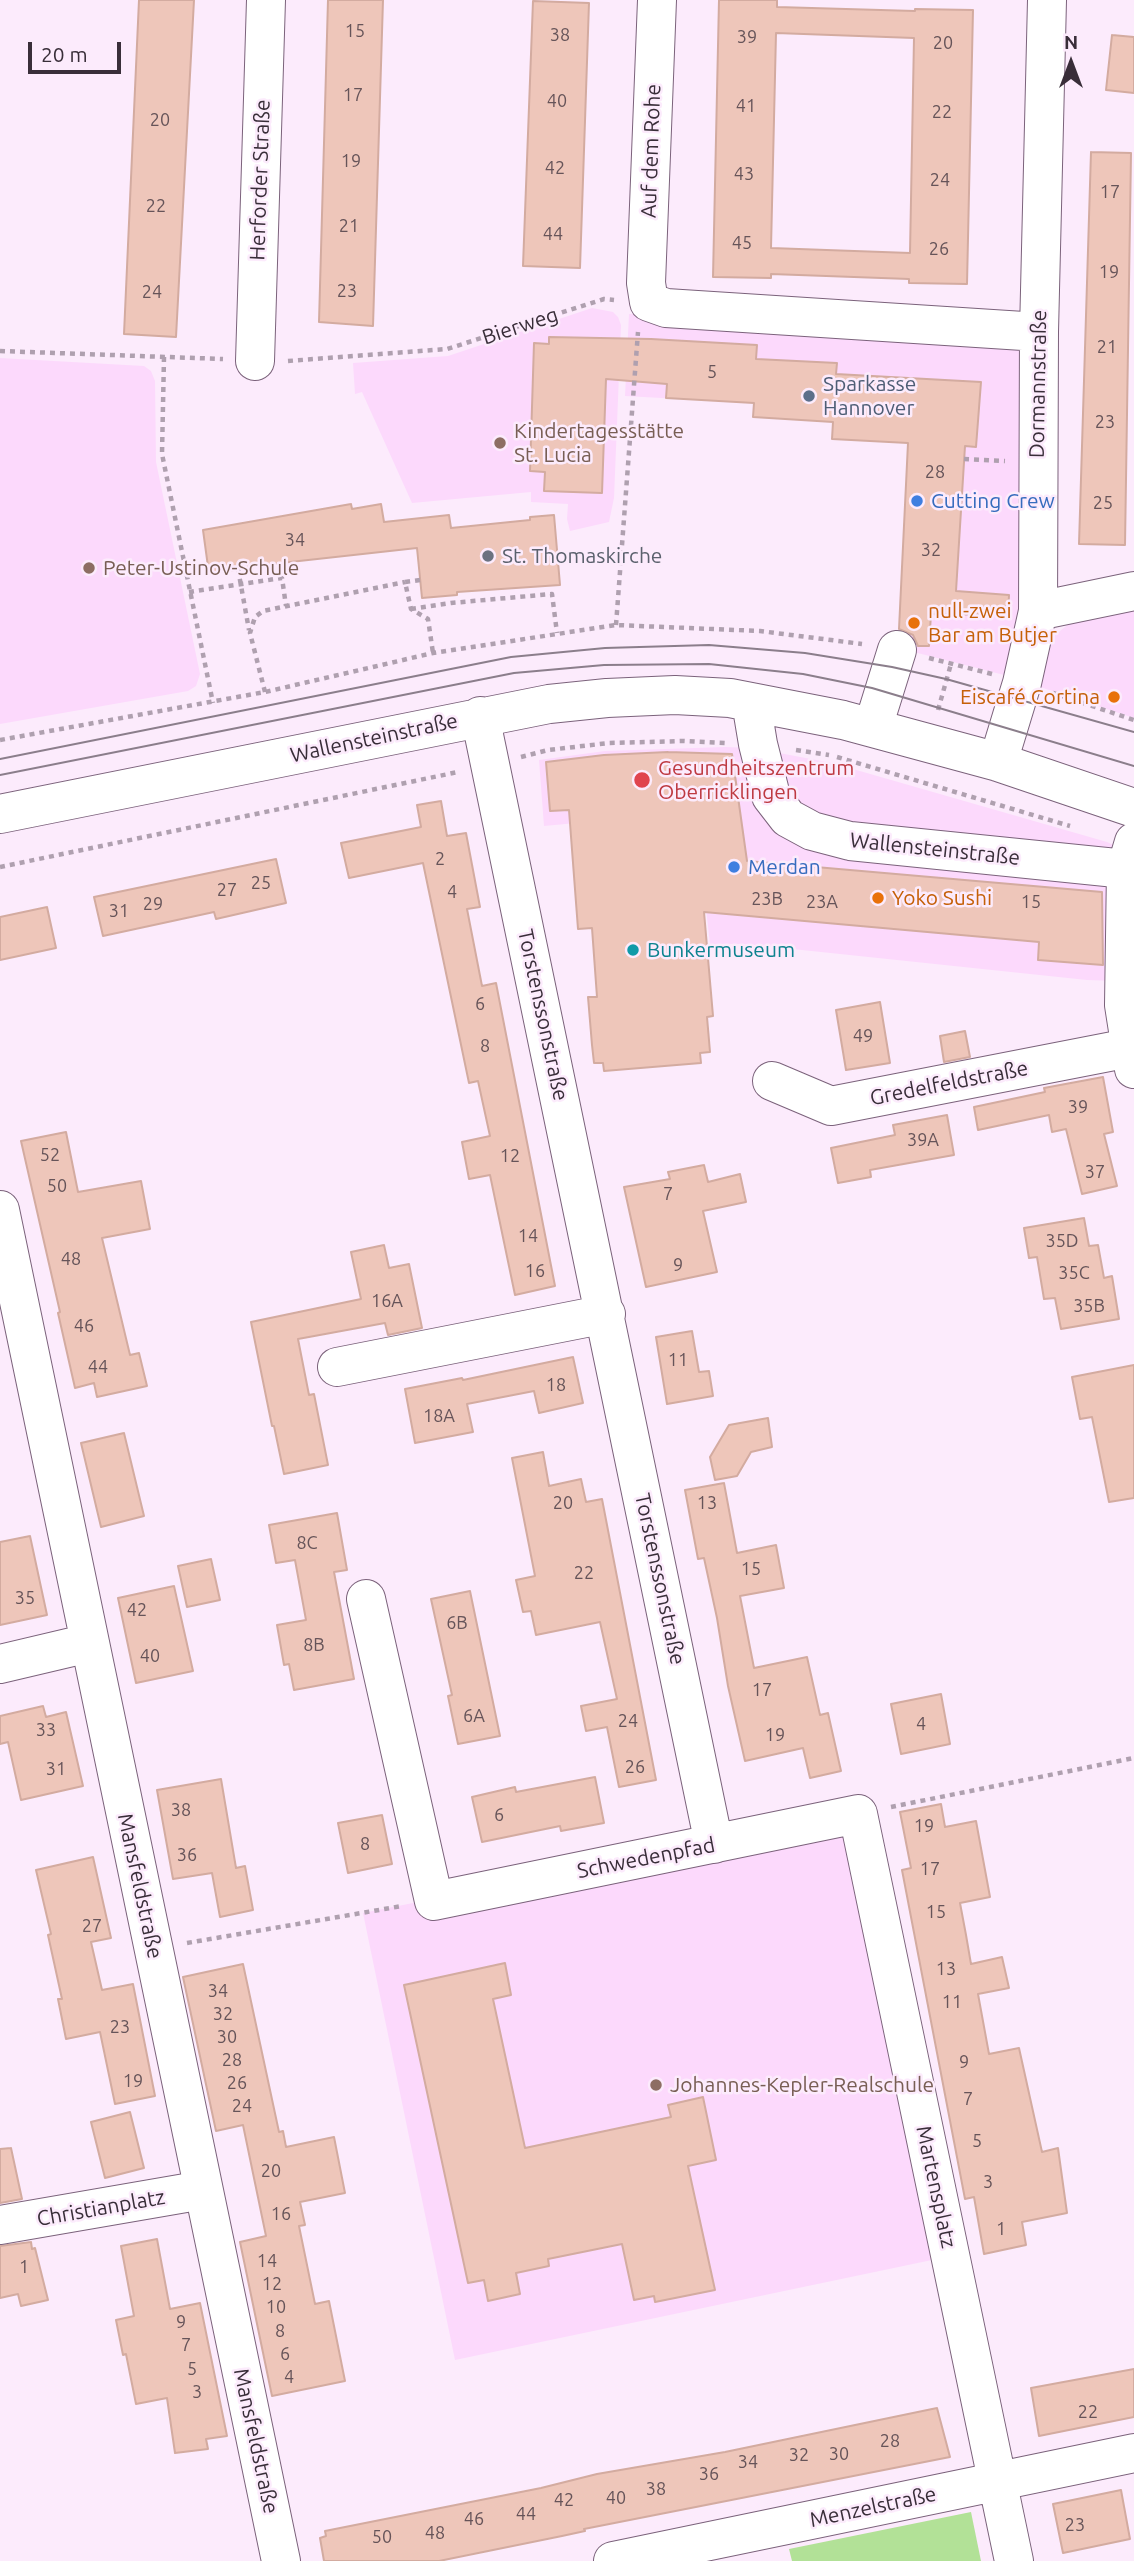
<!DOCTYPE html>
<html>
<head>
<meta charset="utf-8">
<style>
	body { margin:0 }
	#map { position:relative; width:1134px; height:2561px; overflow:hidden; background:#fcebfc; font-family:Ubuntu,sans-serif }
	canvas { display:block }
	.north { position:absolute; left:1036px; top:28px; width:70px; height:70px; -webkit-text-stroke:5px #fcebfc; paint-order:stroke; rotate:0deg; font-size:19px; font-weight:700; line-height:28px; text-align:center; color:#392e39 }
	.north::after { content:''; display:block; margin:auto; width:24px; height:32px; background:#392e39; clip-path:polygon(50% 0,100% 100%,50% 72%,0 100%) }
	.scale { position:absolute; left:28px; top:42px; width:93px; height:32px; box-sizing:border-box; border:4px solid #392e39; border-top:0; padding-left:9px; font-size:21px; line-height:24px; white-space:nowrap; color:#392e39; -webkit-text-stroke:5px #fcebfc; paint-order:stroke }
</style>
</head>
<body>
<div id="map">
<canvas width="1134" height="2561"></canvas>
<div class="north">N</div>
<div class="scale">20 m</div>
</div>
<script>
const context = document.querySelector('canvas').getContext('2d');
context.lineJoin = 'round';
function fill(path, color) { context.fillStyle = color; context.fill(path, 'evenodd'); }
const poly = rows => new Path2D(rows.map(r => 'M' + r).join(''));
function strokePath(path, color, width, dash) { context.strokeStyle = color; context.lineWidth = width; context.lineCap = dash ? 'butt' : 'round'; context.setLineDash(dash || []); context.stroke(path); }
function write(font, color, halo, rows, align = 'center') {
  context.font = font + ' Ubuntu,sans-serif'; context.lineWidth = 5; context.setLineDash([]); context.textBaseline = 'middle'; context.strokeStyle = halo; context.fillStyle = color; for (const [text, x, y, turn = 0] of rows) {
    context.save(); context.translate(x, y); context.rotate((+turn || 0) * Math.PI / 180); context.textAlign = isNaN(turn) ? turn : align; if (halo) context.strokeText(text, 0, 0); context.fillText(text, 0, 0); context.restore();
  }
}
const built = poly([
	[592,308,613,312,618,317,621,325,614,498,609,522,570,531,567,519,568,504,531,502,531,492,412,503,362,392,355,394,353,363,448,356],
	[629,314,1027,338,1020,614,1012,677,898,648,908,443,833,422,753,417,753,403,625,396],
	[0,358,144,366,151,371,155,381,156,462,200,674,196,686,188,691,0,724],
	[1134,604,1134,718,1037,686,1050,639,1070,623],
	[725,747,753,748,832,763,1107,842,1120,848,1117,981,1087,980,745,944,710,944,695,812,544,826,539,760,605,751],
	[858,1814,951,2256,455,2360,363,1913]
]);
const green = poly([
	[971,2512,981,2561,792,2561,789,2549]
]);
const building = poly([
	[139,0,194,0,176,337,124,334,139,0],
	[328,0,383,0,373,326,319,322,328,0],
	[719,0,777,0,777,7,915,11,915,9,973,10,967,284,909,283,909,279,771,274,771,278,713,277,719,0],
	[776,33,914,38,910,253,771,248,776,33],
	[533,1,589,3,580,268,523,266,533,1],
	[1112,35,1134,37,1134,93,1106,90,1112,35],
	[1091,152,1131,153,1125,545,1079,544,1091,152],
	[549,337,651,339,757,345,756,359,837,363,836,374,981,382,976,447,965,446,956,591,1009,595,1008,615,931,614,929,646,918,646,913,635,899,629,908,443,832,439,833,422,753,417,754,403,666,398,667,384,606,379,602,493,544,491,545,472,530,471,534,343,549,344,549,337],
	[351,504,352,509,381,504,384,522,449,515,451,528,530,520,530,517,554,515,560,585,457,592,457,595,422,598,417,548,272,564,209,574,203,530,351,504],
	[668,752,732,754,747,861,1102,892,1103,965,1038,960,1039,942,704,912,713,1016,707,1017,710,1052,700,1053,701,1063,604,1071,603,1063,594,1063,592,1045,588,997,597,997,592,928,578,929,569,810,550,811,546,762,604,755,668,752],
	[441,801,447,836,466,833,480,907,467,909,482,986,496,983,555,1286,515,1295,490,1175,469,1179,462,1142,490,1136,478,1081,469,1083,423,863,349,878,341,843,421,827,417,805,441,801],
	[276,859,286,903,216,919,214,912,103,936,94,897,276,859],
	[47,907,56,948,0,960,0,917,47,907],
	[880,1002,890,1063,846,1070,836,1010,880,1002],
	[965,1031,970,1057,944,1062,940,1036,965,1031],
	[1103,1077,1113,1132,1104,1134,1117,1186,1082,1194,1066,1129,1052,1132,1049,1115,978,1130,974,1107,1045,1092,1044,1088,1103,1077],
	[947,1115,954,1155,870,1170,871,1177,838,1183,831,1148,895,1135,893,1125,947,1115],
	[66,1132,78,1192,141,1181,150,1229,102,1238,130,1355,139,1353,147,1386,97,1397,94,1383,75,1388,58,1313,60,1312,21,1141,66,1132],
	[704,1165,708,1182,740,1174,746,1202,703,1211,717,1272,646,1287,624,1187,670,1179,668,1172,704,1165],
	[1084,1218,1089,1246,1098,1245,1104,1278,1112,1276,1119,1319,1061,1329,1055,1298,1044,1299,1037,1257,1029,1258,1024,1228,1084,1218],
	[384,1245,389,1268,409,1264,422,1328,388,1335,385,1323,298,1339,309,1395,314,1394,328,1465,284,1474,274,1426,272,1426,251,1322,361,1299,351,1252,384,1245],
	[692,1331,699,1372,709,1371,713,1396,667,1404,656,1337,692,1331],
	[573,1357,583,1403,539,1413,534,1391,467,1404,473,1432,415,1443,405,1389,462,1378,463,1380,573,1357],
	[1134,1365,1134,1498,1109,1502,1092,1417,1080,1419,1072,1377,1134,1365],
	[768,1418,772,1447,751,1452,737,1476,715,1480,710,1457,729,1425,768,1418],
	[124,1433,144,1516,101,1527,81,1443,124,1433],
	[543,1452,549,1486,581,1479,586,1502,602,1499,656,1780,619,1787,607,1727,586,1731,581,1706,617,1699,600,1622,536,1635,531,1611,523,1612,516,1580,535,1576,512,1458,543,1452],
	[724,1483,737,1553,776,1545,784,1588,740,1596,754,1668,807,1657,820,1715,828,1713,841,1771,810,1778,803,1748,745,1761,728,1686,717,1618,704,1558,698,1559,685,1490,724,1483],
	[337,1513,347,1570,334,1572,354,1679,294,1690,289,1664,284,1665,277,1625,306,1620,295,1560,276,1563,269,1525,337,1513],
	[30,1536,47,1615,0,1625,0,1542,30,1536],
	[211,1559,220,1600,187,1607,178,1566,211,1559],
	[174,1586,193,1671,136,1683,118,1598,174,1586],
	[470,1591,500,1736,458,1744,448,1696,452,1695,431,1599,470,1591],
	[941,1694,950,1744,901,1754,891,1704,941,1694],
	[43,1706,46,1717,66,1712,83,1786,21,1800,8,1742,0,1744,0,1716,43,1706],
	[595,1777,604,1823,561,1831,560,1826,482,1842,472,1797,515,1787,516,1792,595,1777],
	[221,1779,236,1868,245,1866,253,1910,220,1917,212,1873,173,1879,157,1790,221,1779],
	[941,1804,945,1827,976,1821,990,1897,960,1903,966,1935,971,1964,1002,1957,1009,1988,978,1994,989,2054,1019,2048,1042,2152,1058,2148,1067,2213,1022,2222,1026,2245,984,2254,974,2197,965,2199,902,1870,911,1868,900,1812,941,1804],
	[382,1815,392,1864,348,1873,338,1823,382,1815],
	[93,1857,111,1938,91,1942,102,1990,133,1984,155,2096,115,2104,100,2032,66,2039,58,1999,62,1999,48,1935,51,1934,36,1870,93,1857],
	[505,1963,511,1995,493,1999,525,2148,671,2117,668,2105,703,2097,716,2160,688,2166,715,2290,655,2302,654,2296,634,2300,622,2244,548,2259,549,2266,516,2273,520,2294,488,2301,484,2280,468,2283,404,1985,505,1963],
	[243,1964,279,2132,283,2131,286,2147,334,2137,345,2193,300,2202,305,2225,299,2226,315,2304,329,2301,345,2381,272,2396,240,2242,266,2236,243,2125,216,2131,183,1977,243,1964],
	[130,2112,144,2168,105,2178,91,2122,130,2112],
	[11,2148,22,2199,0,2203,0,2149,11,2148],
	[157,2239,170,2309,200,2303,227,2436,206,2439,208,2449,175,2453,167,2398,136,2404,126,2354,123,2355,116,2320,134,2316,121,2246,157,2239],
	[31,2242,32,2249,35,2248,48,2300,21,2306,18,2294,0,2298,0,2246,31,2242],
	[1134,2369,1134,2417,1039,2436,1031,2388,1134,2369],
	[937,2408,950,2457,584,2529,585,2531,562,2536,439,2561,324,2561,320,2538,326,2536,325,2531,541,2488,597,2474,725,2452,937,2408],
	[1121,2490,1130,2539,1063,2553,1053,2504,1121,2490]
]);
const path = poly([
	[0,351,223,359],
	[164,357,162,454,213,703],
	[288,361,447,349,604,299,614,300],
	[964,459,1005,461],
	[238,569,249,630],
	[420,580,405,582,411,609,428,619,433,653],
	[189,592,282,578,286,606],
	[411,609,451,603,552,594,557,633],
	[616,625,638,332],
	[929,658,992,674],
	[265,692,250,633,255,617,263,611,405,582],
	[1053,693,1134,720],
	[938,710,951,664],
	[0,740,265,692,433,653,616,625,760,631,862,644],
	[796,750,829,755],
	[521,757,548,750,609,743,684,741,725,743],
	[837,757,1070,826],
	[0,867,458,772],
	[891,1807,1134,1758],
	[187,1943,402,1906]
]);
const minor = poly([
	[657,0,646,283,649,302,666,308,1039,332],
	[255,361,266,0],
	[1038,611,1134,591],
	[751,702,758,744,771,796,788,818,812,831,850,841,1126,869],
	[480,716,714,1844],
	[873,727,897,650],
	[998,762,1022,683,1038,611,1039,332,1047,0],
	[0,814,549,704,607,698,675,695,730,698,843,720,998,762,1134,808],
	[1134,842,1126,869,1124,1005,1134,1069],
	[772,1081,831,1106,1129,1048],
	[0,1210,281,2561],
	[337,1367,606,1314],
	[366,1599,434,1901,858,1814,1014,2561],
	[0,1664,89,1643],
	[0,2225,203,2190],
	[613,2561,1134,2453]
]);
const tram = poly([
	[0,759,511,657,605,648,709,645,805,653,892,667,946,679,1134,732],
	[0,775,514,673,604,665,709,664,803,674,872,688,1134,766]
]);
const markers = [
	[809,396,7,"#5c6f8a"],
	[500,443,7,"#8d6e63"],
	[917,501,7,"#3f7fe0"],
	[488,556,7,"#6b7280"],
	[89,568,7,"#8d6e63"],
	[914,623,7,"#e8710a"],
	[1114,697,7,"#e8710a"],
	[642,780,9,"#e0444e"],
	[734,867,7,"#3f7fe0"],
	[878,898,7,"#e8710a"],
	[633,950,7,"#0f9aa8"],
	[656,2085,7,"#8d6e63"]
];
const numberNames = [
	["15",355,31],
	["38",560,35],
	["39",747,37],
	["20",943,43],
	["17",353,95],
	["40",557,101],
	["41",746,106],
	["22",942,112],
	["20",160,120],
	["19",351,161],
	["42",555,168],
	["43",744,174],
	["24",940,180],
	["17",1110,192],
	["22",156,206],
	["21",349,226],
	["44",553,234],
	["45",742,243],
	["26",939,249],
	["19",1109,272],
	["23",347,291],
	["24",152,292],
	["21",1107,347],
	["5",712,372],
	["23",1105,422],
	["28",935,472],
	["25",1103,503],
	["34",295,540],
	["32",931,550],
	["2",440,859],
	["25",261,883],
	["27",227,890],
	["4",452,892],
	["23B",767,899],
	["23A",822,902],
	["15",1031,902],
	["29",153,904],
	["31",119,911],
	["6",480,1004],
	["49",863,1036],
	["8",485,1046],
	["39",1078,1107],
	["39A",923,1140],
	["52",50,1155],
	["12",510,1156],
	["37",1095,1172],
	["50",57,1186],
	["7",668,1194],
	["14",528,1236],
	["35D",1062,1241],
	["48",71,1259],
	["9",678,1265],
	["16",535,1271],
	["35C",1074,1273],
	["16A",387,1301],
	["35B",1089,1306],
	["46",84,1326],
	["11",678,1360],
	["44",98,1367],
	["18",556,1385],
	["18A",439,1416],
	["20",563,1503],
	["13",707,1503],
	["8C",307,1543],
	["15",751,1569],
	["22",584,1573],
	["35",25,1598],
	["42",137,1610],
	["6B",457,1623],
	["8B",314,1645],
	["40",150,1656],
	["17",762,1690],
	["6A",474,1716],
	["24",628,1721],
	["4",921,1724],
	["33",46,1730],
	["19",775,1735],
	["26",635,1767],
	["31",56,1769],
	["38",181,1810],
	["6",499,1815],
	["19",924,1826],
	["8",365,1844],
	["36",187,1855],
	["17",930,1869],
	["15",936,1912],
	["27",92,1926],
	["13",946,1969],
	["34",218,1991],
	["11",952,2002],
	["32",223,2014],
	["23",120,2027],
	["30",227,2037],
	["28",232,2060],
	["9",964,2062],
	["19",133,2081],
	["26",237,2083],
	["7",968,2099],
	["24",242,2106],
	["5",977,2141],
	["20",271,2171],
	["3",988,2182],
	["16",281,2214],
	["1",1001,2229],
	["14",267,2261],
	["1",24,2267],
	["12",272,2284],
	["10",276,2307],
	["9",181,2322],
	["8",280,2331],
	["7",186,2345],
	["6",285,2354],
	["5",192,2369],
	["4",289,2377],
	["3",197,2392],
	["22",1088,2412],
	["28",890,2441],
	["30",839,2454],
	["32",799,2455],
	["34",748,2462],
	["36",709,2474],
	["38",656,2489],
	["40",616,2498],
	["42",564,2500],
	["44",526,2514],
	["46",474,2519],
	["23",1075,2525],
	["48",435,2533],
	["50",382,2537]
];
const streetNames = [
	["Auf dem Rohe",651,151,-88],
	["Herforder Straße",260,180,-88],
	["Bierweg",520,326,-18],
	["Dormannstraße",1038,384,-89],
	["Wallensteinstraße",374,738,-12],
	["Wallensteinstraße",935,849,6],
	["Torstenssonstraße",543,1015,78],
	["Gredelfeldstraße",949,1083,-11],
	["Torstenssonstraße",660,1579,78],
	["Schwedenpfad",646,1858,-11],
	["Mansfeldstraße",140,1886,78],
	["Martensplatz",936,2187,78],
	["Christianplatz",101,2208,-10],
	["Mansfeldstraße",256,2441,78],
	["Menzelstraße",873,2507,-12]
];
const serviceNames = [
	["Sparkasse",823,384],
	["Hannover",823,408]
];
const educationNames = [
	["Kindertagesstätte",514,431],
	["St. Lucia",514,455],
	["Peter-Ustinov-Schule",103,568],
	["Johannes-Kepler-Realschule",670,2085]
];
const shopNames = [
	["Cutting Crew",931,501],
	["Merdan",748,867]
];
const worshipNames = [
	["St. Thomaskirche",502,556]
];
const foodNames = [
	["null-zwei",928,611],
	["Bar am Butjer",928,635],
	["Eiscafé Cortina",1100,697,"right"],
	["Yoko Sushi",892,898]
];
const healthNames = [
	["Gesundheitszentrum",658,768],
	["Oberricklingen",658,792]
];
const cultureNames = [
	["Bunkermuseum",647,950]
];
fill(built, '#fcd9fc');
fill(green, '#b2e197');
fill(building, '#eec6ba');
strokePath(building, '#d3aba0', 2);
strokePath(minor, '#7b627b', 40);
strokePath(path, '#afa0af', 4.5, [5, 5]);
strokePath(minor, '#fff', 38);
strokePath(tram, '#8b7e8b', 2);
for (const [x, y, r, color] of markers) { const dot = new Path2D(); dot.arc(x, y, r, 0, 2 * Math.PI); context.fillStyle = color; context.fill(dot); strokePath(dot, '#fcebfc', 2.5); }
write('18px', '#665459', null, numberNames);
write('21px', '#392e39', '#fcebfc', streetNames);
write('21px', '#4e5e75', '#fcebfc', serviceNames, 'left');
write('21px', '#785e54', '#fcebfc', educationNames, 'left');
write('21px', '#366cbe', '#fcebfc', shopNames, 'left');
write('21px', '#5b616d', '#fcebfc', worshipNames, 'left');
write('21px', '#c56008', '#fcebfc', foodNames, 'left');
write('21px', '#be3a42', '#fcebfc', healthNames, 'left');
write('21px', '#0d838f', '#fcebfc', cultureNames, 'left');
</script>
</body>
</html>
